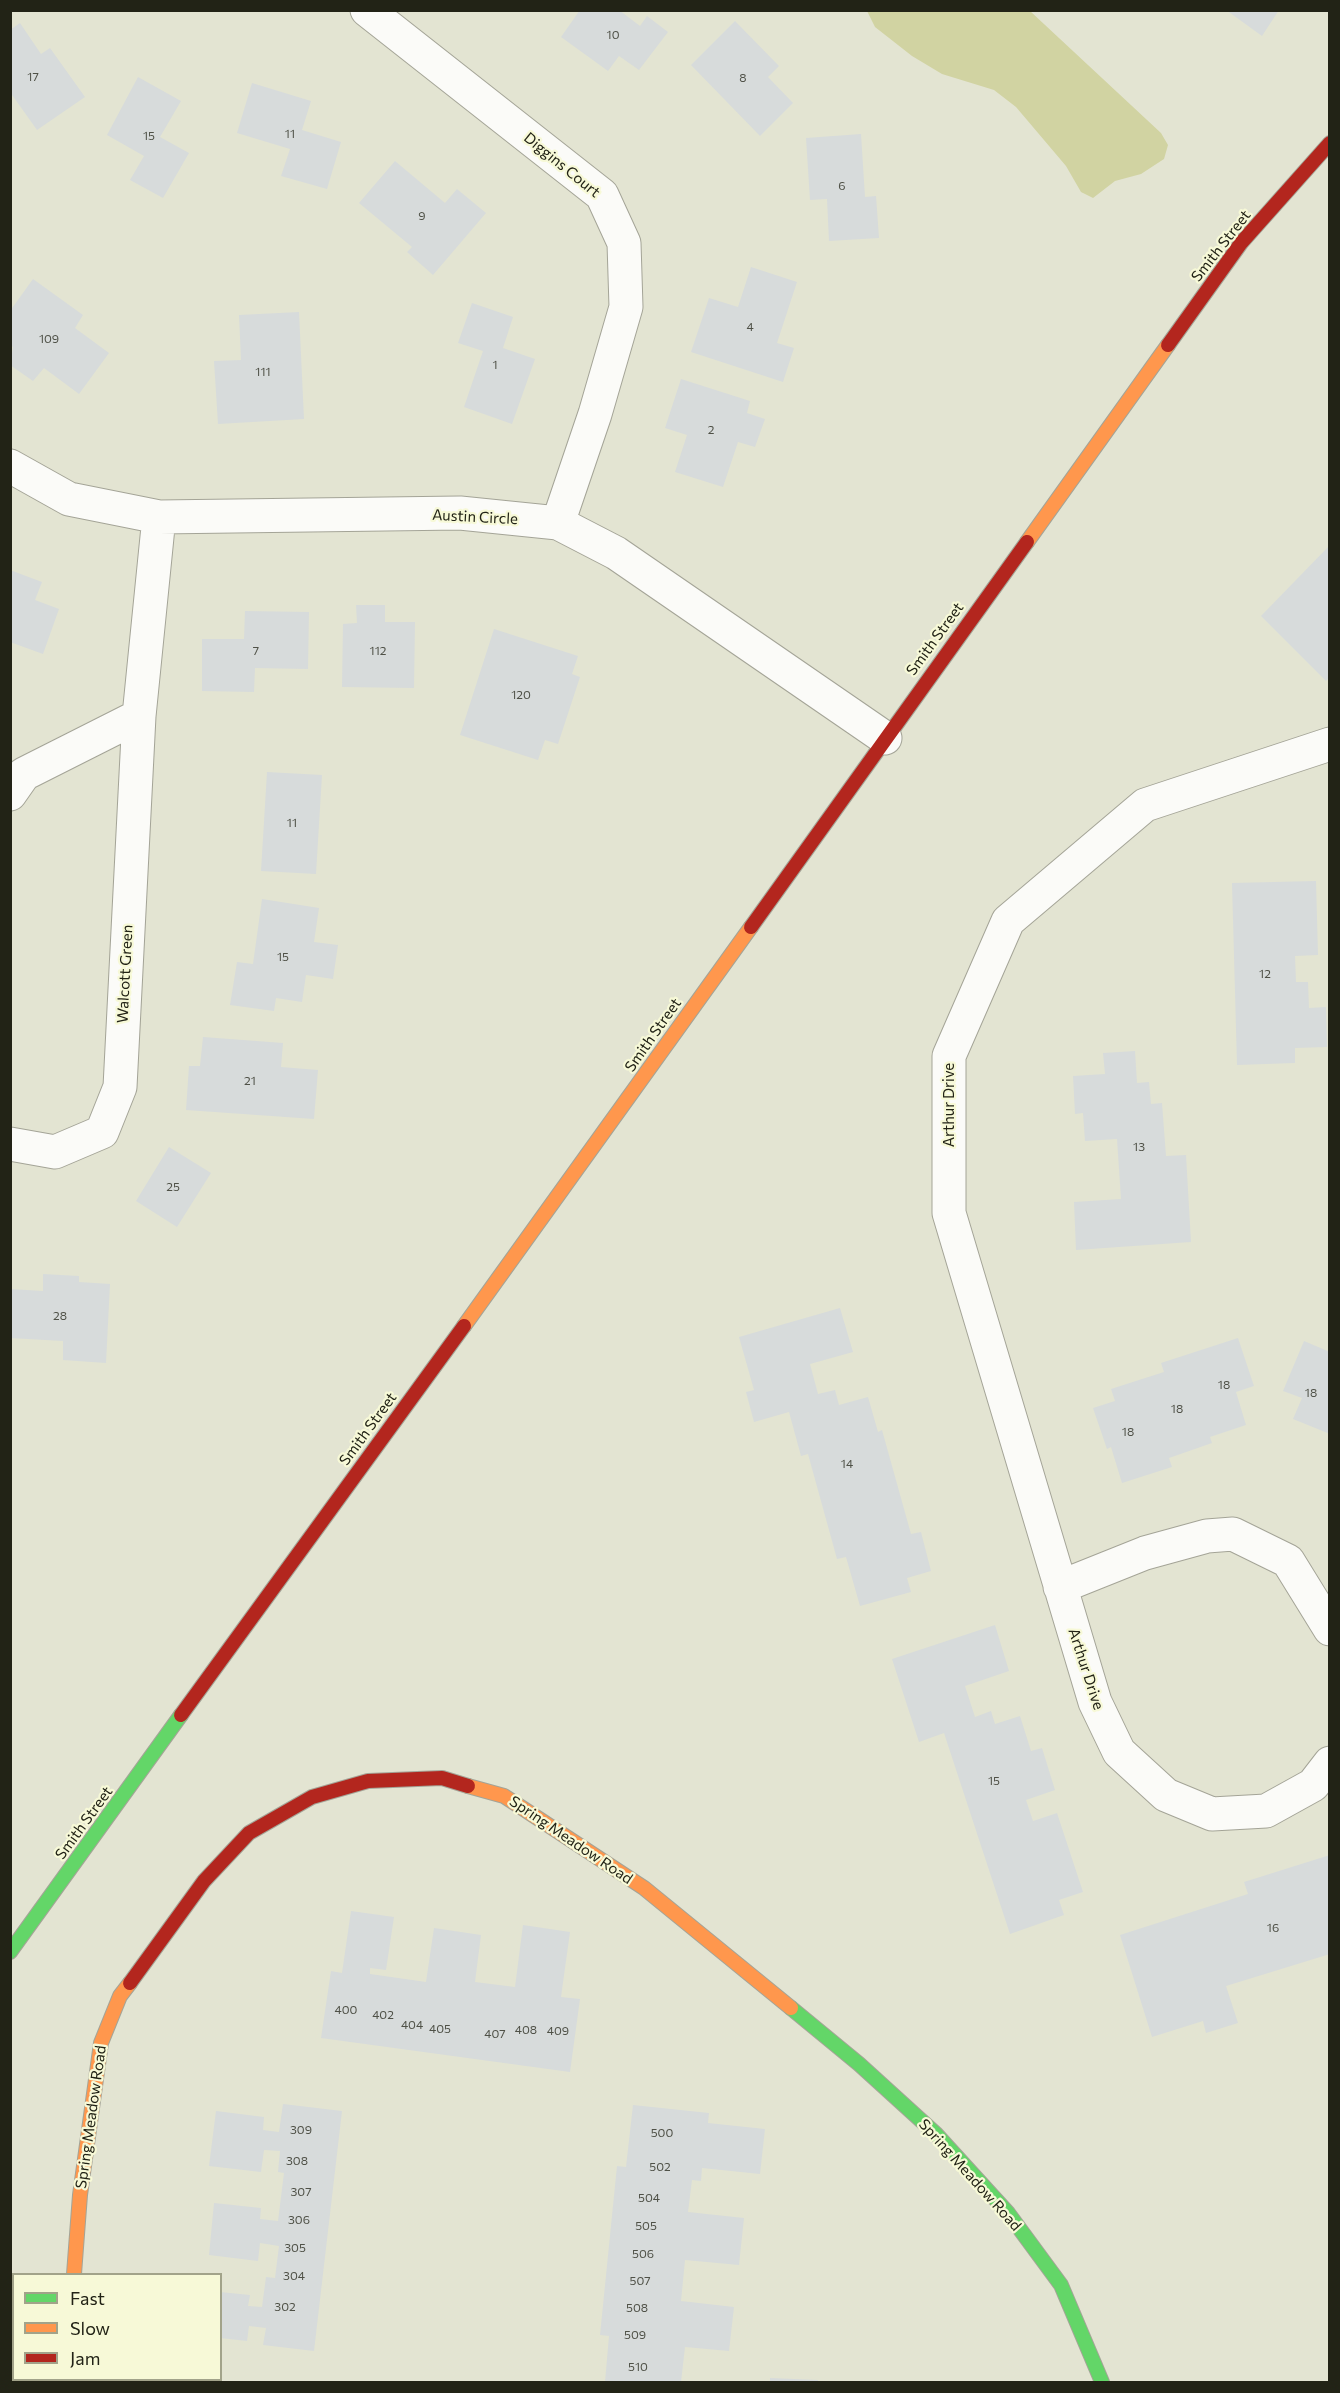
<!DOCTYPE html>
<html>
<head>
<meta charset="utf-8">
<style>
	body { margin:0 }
	#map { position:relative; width:1340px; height:2393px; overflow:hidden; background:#e3e4d2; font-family:Commissioner,sans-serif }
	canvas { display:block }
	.frame { position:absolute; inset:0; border:12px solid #222316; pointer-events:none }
	.legend { position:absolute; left:12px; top:2273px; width:210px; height:108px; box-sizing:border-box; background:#f7f9d7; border:2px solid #a2a38a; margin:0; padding:8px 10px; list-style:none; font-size:18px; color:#222316 }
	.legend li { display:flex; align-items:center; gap:12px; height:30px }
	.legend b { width:30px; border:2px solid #a2a38a }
</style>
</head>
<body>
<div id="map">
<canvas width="1340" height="2393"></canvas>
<div class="frame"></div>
<ul class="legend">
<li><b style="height:8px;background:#63d668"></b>Fast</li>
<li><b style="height:8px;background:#ff974d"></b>Slow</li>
<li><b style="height:8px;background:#b3261e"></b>Jam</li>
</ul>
</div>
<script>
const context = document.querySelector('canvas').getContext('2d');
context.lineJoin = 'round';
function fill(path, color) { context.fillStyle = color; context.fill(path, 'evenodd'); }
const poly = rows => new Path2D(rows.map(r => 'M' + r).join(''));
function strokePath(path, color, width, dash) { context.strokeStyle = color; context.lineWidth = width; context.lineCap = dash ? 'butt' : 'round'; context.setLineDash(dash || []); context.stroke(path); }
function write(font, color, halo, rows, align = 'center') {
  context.font = font + ' Commissioner,sans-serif'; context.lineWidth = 4.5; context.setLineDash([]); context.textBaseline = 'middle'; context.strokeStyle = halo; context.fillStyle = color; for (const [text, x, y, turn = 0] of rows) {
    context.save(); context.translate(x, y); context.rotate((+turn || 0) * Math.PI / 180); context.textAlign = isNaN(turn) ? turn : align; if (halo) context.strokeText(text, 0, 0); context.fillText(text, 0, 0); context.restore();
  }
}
const green = poly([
	[867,11,1030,11,1161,133,1168,145,1164,159,1141,174,1115,181,1093,198,1081,192,1066,166,1016,107,994,90,942,74,912,56,875,27]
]);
const building = poly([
	[580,10,619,10,640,26,647,16,668,32,639,70,619,56,608,71,561,37],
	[1226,10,1279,10,1262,36],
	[735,21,779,66,768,77,793,103,760,136,691,65],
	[20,23,41,54,50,48,85,97,37,130,10,92,10,30],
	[138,77,181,101,160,137,189,153,163,198,130,180,144,156,107,135],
	[252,83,311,101,302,130,341,142,327,189,281,176,290,149,237,133],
	[861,134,865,197,876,196,879,238,829,241,827,199,810,200,806,138],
	[395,161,445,203,457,189,486,213,433,275,407,252,412,247,359,203],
	[751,267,797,282,777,343,794,348,783,382,691,352,709,298,738,307],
	[33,279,83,315,75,328,109,353,79,394,44,368,33,381,10,365,13,347,10,345,10,311],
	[472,303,513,317,503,348,535,359,512,424,464,407,483,351,458,343],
	[299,312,304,419,218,424,214,361,241,360,239,315],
	[681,379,750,401,747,413,765,419,755,447,738,442,723,487,675,472,687,435,665,428],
	[1330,545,1330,677,1326,681,1261,616],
	[10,570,42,582,35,600,59,609,43,654,10,642],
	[356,605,385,605,385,622,415,622,414,688,342,687,343,624,357,623],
	[245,611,309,612,308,669,255,668,254,692,202,691,202,639,244,639],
	[494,629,578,656,572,674,580,677,558,744,545,740,538,760,460,735],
	[267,772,322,775,316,874,261,871],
	[1316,881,1318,955,1295,956,1296,982,1308,982,1309,1008,1326,1007,1327,1047,1295,1048,1295,1063,1237,1065,1232,883],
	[262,899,319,908,314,942,338,945,333,979,306,975,302,1002,276,998,274,1011,230,1005,237,962,253,964],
	[203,1037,283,1043,281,1067,318,1070,314,1119,186,1110,189,1066,200,1066],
	[1135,1051,1137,1083,1149,1082,1151,1104,1162,1103,1166,1156,1186,1155,1191,1242,1076,1250,1074,1202,1121,1199,1117,1139,1085,1141,1083,1113,1075,1114,1073,1076,1105,1074,1103,1053],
	[169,1147,211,1173,177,1227,136,1201],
	[43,1274,79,1276,79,1282,110,1284,106,1363,63,1360,63,1341,10,1338,10,1289,43,1291],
	[840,1308,853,1352,810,1364,818,1394,835,1390,839,1405,868,1397,878,1432,882,1430,911,1534,921,1532,931,1571,907,1578,911,1592,860,1606,846,1557,837,1559,808,1454,801,1456,789,1412,754,1422,746,1392,754,1390,739,1337],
	[1238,1338,1254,1386,1236,1392,1246,1425,1210,1437,1212,1443,1169,1458,1172,1467,1122,1483,1111,1447,1107,1449,1093,1408,1115,1401,1111,1389,1164,1372,1161,1363],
	[1304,1341,1330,1352,1330,1434,1293,1419,1302,1398,1283,1391],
	[995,1625,1009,1671,965,1686,975,1717,991,1711,995,1724,1020,1716,1031,1751,1042,1748,1055,1790,1026,1800,1033,1821,1057,1813,1083,1892,1059,1900,1064,1915,1010,1934,944,1733,919,1742,892,1659],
	[1330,1855,1330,1954,1226,1986,1238,2023,1206,2033,1203,2021,1152,2037,1120,1935,1248,1894,1244,1882],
	[351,1911,394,1917,386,1970,370,1968,370,1974,426,1982,434,1928,481,1935,475,1982,515,1987,523,1925,570,1932,561,1997,580,1999,570,2072,321,2038,331,1971,342,1973],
	[283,2104,342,2111,314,2351,263,2345,266,2328,249,2326,247,2341,220,2338,220,2292,250,2295,248,2306,262,2307,266,2277,275,2278,279,2246,260,2243,258,2261,209,2255,214,2203,261,2208,260,2219,278,2221,284,2173,278,2172,280,2151,264,2150,261,2172,209,2166,216,2111,264,2117,263,2130,279,2132],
	[633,2105,709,2113,708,2123,765,2129,760,2174,702,2168,701,2181,692,2180,688,2212,744,2218,739,2265,685,2260,681,2301,734,2307,729,2351,685,2347,681,2382,605,2382,609,2336,600,2335,617,2166,626,2167],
	[770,2378,818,2380,818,2382,770,2382]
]);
const street = poly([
	[367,10,602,195,624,243,626,307,595,414,558,523],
	[10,466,69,499,159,517,460,513,558,523,616,553,885,738],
	[139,716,159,517],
	[1330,744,1145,805,1008,921,949,1056,949,1213,1095,1702,1119,1752,1166,1795,1212,1814,1266,1811,1313,1785,1330,1763],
	[10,794,24,774,139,716,120,1087,102,1132,55,1152,10,1144],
	[1060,1587,1145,1553,1207,1536,1233,1534,1288,1561,1330,1629],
	[10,2368,14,2364]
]);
const fast = poly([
	[10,1952,181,1715],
	[791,2008,859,2064,936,2134,1008,2213,1061,2285,1102,2382]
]);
const slow = poly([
	[1027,542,1168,345],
	[464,1326,751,927],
	[468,1786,504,1796,644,1888,791,2008],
	[74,2274,80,2195,101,2043,120,1996,130,1983]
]);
const jam = poly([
	[1168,345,1241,243,1330,143],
	[751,927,1027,542],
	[181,1715,464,1326],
	[130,1983,204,1881,249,1833,312,1797,368,1781,442,1778,468,1786]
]);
const numberNames = [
	["10",613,35],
	["17",33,77],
	["8",743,78],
	["11",290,134],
	["15",149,136],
	["6",842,186],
	["9",422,216],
	["4",750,327],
	["109",49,339],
	["1",495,365],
	["111",263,372],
	["2",711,430],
	["7",256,651],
	["112",378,651],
	["120",521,695],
	["11",292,823],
	["15",283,957],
	["12",1265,974],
	["21",250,1081],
	["13",1139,1147],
	["25",173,1187],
	["28",60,1316],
	["18",1224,1385],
	["18",1311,1393],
	["18",1177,1409],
	["18",1128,1432],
	["14",847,1464],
	["15",994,1781],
	["16",1273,1928],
	["400",346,2010],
	["402",383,2015],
	["404",412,2025],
	["405",440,2029],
	["408",526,2030],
	["409",558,2031],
	["407",495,2034],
	["309",301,2130],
	["500",662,2133],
	["308",297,2161],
	["502",660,2167],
	["307",301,2192],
	["504",649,2198],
	["306",299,2220],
	["505",646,2226],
	["305",295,2248],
	["506",643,2254],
	["304",294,2276],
	["507",640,2281],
	["302",285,2307],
	["508",637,2308],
	["509",635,2335],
	["510",638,2367]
];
const streetNames = [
	["Diggins Court",562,165,39],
	["Smith Street",1221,246,-52],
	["Austin Circle",475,517,3],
	["Smith Street",935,639,-54],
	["Walcott Green",125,974,-87],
	["Smith Street",653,1035,-55],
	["Arthur Drive",949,1105,-90],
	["Smith Street",368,1429,-54],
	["Arthur Drive",1086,1669,72],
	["Smith Street",84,1823,-54],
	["Spring Meadow Road",571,1840,34],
	["Spring Meadow Road",91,2117,-82],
	["Spring Meadow Road",970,2175,48]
];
fill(green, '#d1d3a2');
fill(building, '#d7dbdb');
strokePath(street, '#a4a497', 35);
strokePath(fast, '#a4a497', 16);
strokePath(slow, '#a4a497', 16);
strokePath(jam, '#a4a497', 16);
strokePath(street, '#fbfbf8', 33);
strokePath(fast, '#63d668', 14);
strokePath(slow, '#ff974d', 14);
strokePath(jam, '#b3261e', 14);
write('12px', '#4f5147', null, numberNames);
write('15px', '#222316', '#f7f9d7', streetNames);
</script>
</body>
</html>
